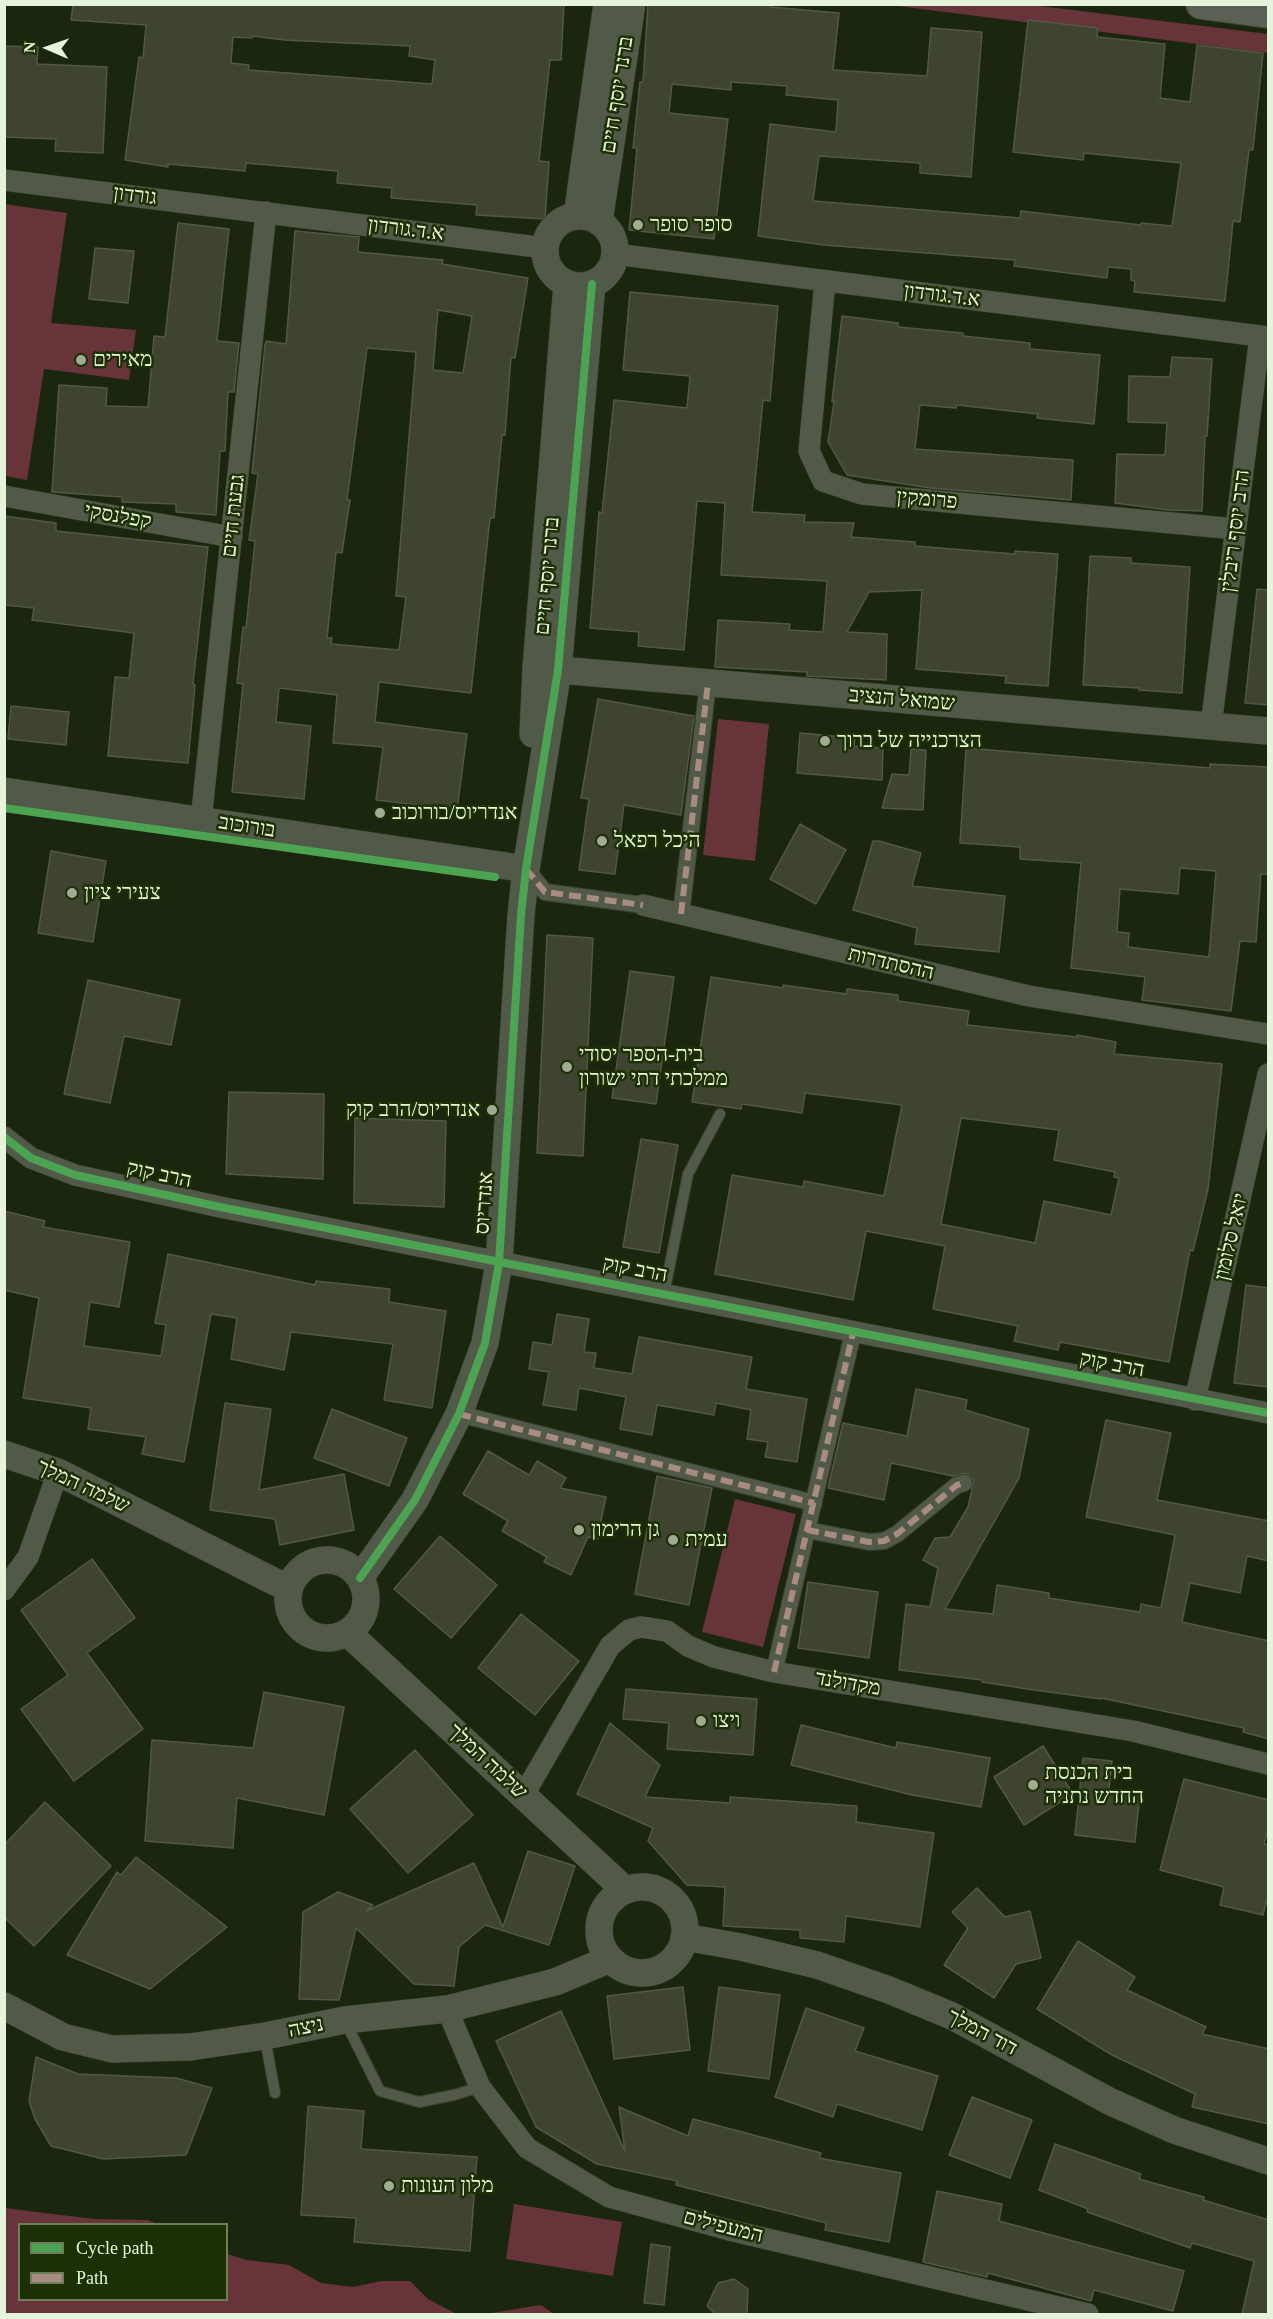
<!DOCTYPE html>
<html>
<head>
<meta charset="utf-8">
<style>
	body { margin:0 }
	#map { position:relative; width:1273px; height:2319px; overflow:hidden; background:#1b260e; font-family:"Times New Roman",serif }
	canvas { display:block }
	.frame { position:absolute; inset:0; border:6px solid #e6f4db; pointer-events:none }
	.legend { position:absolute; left:18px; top:2223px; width:210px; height:78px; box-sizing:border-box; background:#1c3004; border:2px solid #6d7e5a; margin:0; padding:8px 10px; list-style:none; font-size:18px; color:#e6f4db }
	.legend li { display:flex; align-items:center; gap:12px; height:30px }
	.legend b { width:30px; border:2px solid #6d7e5a }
	.north { position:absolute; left:18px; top:18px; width:60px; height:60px; -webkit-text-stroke:4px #1c3004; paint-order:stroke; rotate:272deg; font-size:16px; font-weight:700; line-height:24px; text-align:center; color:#e6f4db }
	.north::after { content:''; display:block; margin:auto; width:21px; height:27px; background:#e6f4db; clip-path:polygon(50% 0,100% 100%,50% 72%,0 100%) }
</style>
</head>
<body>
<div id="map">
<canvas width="1273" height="2319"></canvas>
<div class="frame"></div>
<ul class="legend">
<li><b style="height:8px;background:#4ca352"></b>Cycle path</li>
<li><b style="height:8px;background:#a88b81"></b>Path</li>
</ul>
<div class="north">N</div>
</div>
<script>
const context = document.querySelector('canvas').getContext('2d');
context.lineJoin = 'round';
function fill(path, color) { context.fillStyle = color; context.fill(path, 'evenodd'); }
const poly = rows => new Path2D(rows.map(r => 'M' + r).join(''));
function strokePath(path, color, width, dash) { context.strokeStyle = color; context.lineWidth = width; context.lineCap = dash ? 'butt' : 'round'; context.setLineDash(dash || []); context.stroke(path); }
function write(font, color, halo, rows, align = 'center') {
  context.font = font + ' "Times New Roman",Heebo,serif'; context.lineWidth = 5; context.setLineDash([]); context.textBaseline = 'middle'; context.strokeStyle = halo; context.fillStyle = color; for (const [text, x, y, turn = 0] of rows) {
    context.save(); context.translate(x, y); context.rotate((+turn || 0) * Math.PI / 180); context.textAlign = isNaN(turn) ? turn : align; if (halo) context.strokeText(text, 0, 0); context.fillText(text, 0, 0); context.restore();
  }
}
const green = poly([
	[890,5,1032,5,1268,34,1268,53],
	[4,204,67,213,51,323,136,330,129,380,44,369,27,480,5,476],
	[718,719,769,724,755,861,703,855],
	[735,1499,796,1514,763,1647,702,1632],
	[514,2204,622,2222,613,2276,506,2259],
	[5,2208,94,2219,148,2220,157,2224,20,2224,20,2300,226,2300,227,2254,247,2260,289,2265,321,2283,353,2287,381,2281,410,2281,428,2299,455,2313,479,2314,5,2314],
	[541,2305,554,2314,486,2314,522,2308]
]);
const building = poly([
	[73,4,564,4,561,60,550,60,539,161,549,162,545,219,476,215,477,205,391,198,392,188,337,183,338,171,246,163,245,171,168,164,168,167,125,160,139,57,143,58,146,25,71,20,73,4],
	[252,36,285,40,410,46,409,56,435,60,432,84,248,70,249,65,231,63,233,37,252,38,252,36],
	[648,4,771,4,771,7,839,13,833,70,927,76,931,28,982,32,971,177,920,173,920,163,819,156,813,201,1020,218,1021,211,1141,225,1141,223,1172,226,1181,163,1084,153,1083,160,1013,152,1028,20,1098,28,1097,37,1165,44,1160,98,1190,102,1197,45,1263,53,1253,150,1249,150,1240,222,1233,221,1225,301,1134,292,1135,281,1131,280,1131,269,1108,267,1107,278,1014,266,1015,260,824,245,758,236,770,124,836,132,838,100,786,95,787,86,731,82,731,90,672,84,669,113,728,119,714,239,629,230,637,148,633,148,640,82,643,82,648,4],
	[4,46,38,47,37,64,107,67,103,153,55,151,56,139,4,137,4,46],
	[178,223,229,229,217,341,239,343,234,392,228,392,225,451,220,451,216,515,176,512,176,504,122,502,122,497,52,492,59,385,107,388,106,406,148,407,154,336,165,337,178,223],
	[295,231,359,237,358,252,443,260,442,264,528,278,515,358,511,357,505,435,502,435,494,518,490,518,471,693,379,682,375,722,467,734,457,810,376,800,383,747,333,743,337,695,279,688,276,722,311,726,304,799,232,792,243,684,237,683,243,627,246,628,255,541,249,540,258,474,252,473,265,345,266,341,286,344,295,231],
	[438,310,472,316,463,373,433,370,438,310],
	[367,348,416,352,396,596,406,597,399,650,331,644,332,638,327,638,336,552,342,553,350,500,347,500,367,348],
	[95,248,134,251,128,303,89,299,95,248],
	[630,292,778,306,770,401,763,400,752,512,805,515,804,522,854,523,851,537,915,542,915,546,1015,554,1015,551,1058,554,1048,686,1005,683,1006,676,916,669,922,590,869,592,847,632,887,634,886,680,807,676,807,672,715,667,718,620,790,624,789,630,823,632,827,581,721,575,725,503,697,501,684,650,638,646,639,632,590,628,599,512,602,513,614,400,687,408,690,376,623,370,630,292],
	[842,316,898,323,898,327,963,333,963,336,1030,343,1030,349,1100,355,1094,424,1037,418,1038,414,957,405,956,408,920,405,915,449,1073,460,1071,500,930,488,847,475,828,442,834,402,832,401,842,316],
	[1172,357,1212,359,1207,436,1205,436,1202,511,1168,510,1115,503,1117,454,1165,455,1167,423,1128,422,1129,376,1170,377,1172,357],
	[4,516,56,523,56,531,208,547,193,684,195,685,188,763,108,756,115,677,129,678,134,633,32,620,34,608,4,605,4,516],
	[1090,556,1131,558,1131,563,1190,567,1182,693,1139,690,1139,688,1083,685,1090,556],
	[1257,589,1269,590,1269,705,1245,703,1257,589],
	[598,699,694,716,681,815,624,805,615,874,579,870,589,799,581,798,598,699],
	[11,706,69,712,66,745,8,739,11,706],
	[800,733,855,738,854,746,883,748,882,780,797,773,800,733],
	[966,748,1210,768,1210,764,1269,767,1269,874,1261,874,1256,942,1240,941,1231,1011,1142,1000,1145,977,1071,968,1081,863,1020,859,1020,847,960,843,966,748],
	[1180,868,1216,871,1209,957,1128,947,1129,933,1117,932,1120,889,1178,894,1180,868],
	[911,749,926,750,923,810,882,808,892,774,909,775,911,749],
	[800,824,846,850,816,904,770,879,800,824],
	[873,841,879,841,921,853,912,886,1005,896,999,952,915,944,917,928,853,910,873,841],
	[51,851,106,861,93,942,38,933,51,851],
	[547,935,593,938,583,1156,537,1153,547,935],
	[630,971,674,977,656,1104,612,1098,630,971],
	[711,977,783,988,783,985,846,994,847,989,898,995,898,1001,969,1011,967,1025,1077,1037,1077,1035,1116,1042,1114,1054,1222,1064,1208,1189,1193,1251,1190,1250,1169,1362,1060,1342,1058,1350,1014,1341,1018,1326,933,1309,945,1246,866,1231,853,1300,715,1274,732,1175,803,1187,804,1181,884,1196,902,1105,805,1093,802,1113,742,1104,741,1109,692,1102,711,977],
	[961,1118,1059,1130,1054,1160,1115,1172,1114,1177,1119,1178,1111,1215,1044,1201,1035,1243,941,1224,961,1118],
	[88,980,180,1000,171,1045,124,1036,110,1103,64,1094,88,980],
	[229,1092,324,1094,323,1179,226,1174,229,1092],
	[355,1118,446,1121,444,1207,354,1203,355,1118],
	[641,1139,678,1145,659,1253,623,1247,641,1139],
	[4,1211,45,1221,43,1227,130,1242,119,1307,90,1302,84,1346,161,1356,166,1325,155,1323,168,1254,315,1285,316,1281,390,1289,389,1302,446,1311,432,1408,384,1400,393,1344,291,1332,284,1370,231,1359,237,1318,211,1314,184,1462,142,1454,146,1437,88,1429,91,1408,23,1398,39,1298,4,1290,4,1211],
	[1246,1285,1269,1288,1269,1387,1234,1383,1246,1285],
	[557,1314,589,1319,584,1352,596,1353,594,1368,632,1374,639,1337,752,1357,746,1389,807,1399,797,1462,765,1457,768,1442,747,1439,751,1410,716,1403,714,1415,657,1405,652,1435,620,1429,626,1397,579,1388,576,1410,543,1405,549,1372,529,1369,533,1342,552,1345,557,1314],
	[916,1389,967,1400,965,1410,1029,1429,1019,1478,945,1609,993,1614,997,1585,1049,1593,1049,1598,1140,1612,1141,1604,1161,1608,1175,1535,1086,1517,1106,1420,1171,1433,1157,1500,1269,1521,1269,1561,1247,1556,1240,1593,1190,1583,1182,1622,1269,1641,1269,1739,1243,1732,1244,1728,1101,1698,1101,1699,1034,1690,982,1682,982,1680,899,1670,906,1604,930,1607,938,1568,923,1560,935,1538,950,1537,968,1507,974,1480,966,1473,953,1476,891,1463,884,1500,828,1488,843,1423,907,1436,916,1389],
	[225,1403,271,1409,259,1490,344,1474,354,1530,280,1545,275,1519,210,1510,225,1403],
	[332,1409,407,1438,389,1486,314,1458,332,1409],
	[488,1451,529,1475,537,1461,566,1478,560,1488,606,1497,597,1539,588,1537,571,1575,544,1562,547,1557,502,1531,508,1521,463,1494,488,1451],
	[657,1476,712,1488,689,1605,635,1594,657,1476],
	[440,1536,497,1585,451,1638,394,1589,440,1536],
	[92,1559,135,1618,87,1653,143,1729,74,1781,21,1709,68,1675,21,1610,92,1559],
	[808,1582,878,1592,869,1658,798,1648,808,1582],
	[521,1614,579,1661,535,1715,478,1668,521,1614],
	[626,1689,757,1699,753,1755,667,1749,669,1723,623,1719,626,1689],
	[264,1692,344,1707,324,1815,237,1798,233,1848,145,1841,152,1740,253,1748,264,1692],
	[610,1723,660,1765,645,1797,730,1803,730,1797,857,1806,856,1822,934,1833,920,1927,846,1916,844,1942,800,1938,800,1930,723,1926,725,1887,687,1885,648,1841,653,1828,577,1794,610,1723],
	[801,1725,896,1748,897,1742,990,1758,981,1807,912,1795,791,1765,801,1725],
	[1043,1746,1073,1794,1024,1825,994,1777,1043,1746],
	[415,1750,473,1815,408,1873,350,1809,415,1750],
	[1083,1758,1112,1761,1109,1790,1140,1793,1135,1842,1075,1835,1083,1758],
	[1184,1779,1269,1800,1269,1825,1264,1844,1269,1845,1269,1891,1263,1915,1220,1905,1224,1887,1160,1870,1184,1779],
	[45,1802,111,1866,34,1946,4,1917,4,1845,45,1802],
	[528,1851,575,1866,549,1945,485,1925,459,1947,454,1986,414,1984,356,1928,339,2000,299,1999,303,1912,338,1892,373,1905,366,1911,474,1863,503,1927,528,1851],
	[136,1857,227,1927,150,1989,67,1955,117,1872,121,1875,136,1857],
	[977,1888,1005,1917,1030,1911,1041,1958,1016,1964,994,1998,944,1965,968,1928,952,1912,977,1888],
	[1078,1941,1135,1977,1127,1990,1206,2027,1202,2034,1269,2049,1269,2124,1192,2107,1195,2094,1112,2055,1037,2009,1078,1941],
	[683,1987,690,2050,614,2059,607,1996,683,1987],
	[719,1987,780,1995,769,2079,708,2071,719,1987],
	[806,2008,864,2028,855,2051,938,2076,922,2130,837,2104,833,2117,775,2097,806,2008],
	[561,2011,625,2151,619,2107,688,2136,693,2119,821,2153,819,2158,901,2173,889,2242,825,2230,826,2223,676,2185,677,2181,597,2164,536,2127,496,2041,561,2011],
	[36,2057,78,2074,176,2078,212,2088,186,2155,103,2159,51,2146,35,2119,29,2101,36,2057],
	[972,2097,1032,2120,1010,2178,949,2155,972,2097],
	[308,2106,364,2111,361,2149,477,2157,470,2251,354,2242,356,2218,301,2215,308,2106],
	[1055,2144,1141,2174,1139,2179,1204,2197,1203,2200,1269,2220,1269,2314,1242,2314,1254,2261,1192,2243,1190,2248,1087,2212,1088,2209,1039,2190,1055,2144],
	[937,2191,1002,2204,999,2221,1184,2271,1173,2311,1094,2290,1091,2301,988,2273,987,2277,923,2262,937,2191],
	[651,2244,670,2247,664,2305,644,2303,651,2244],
	[734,2279,748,2289,747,2314,715,2314,707,2306,718,2283,734,2279]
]);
const service = poly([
	[664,1294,688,1174,720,1114],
	[345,2021,380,2091,419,2102,454,2095,480,2087],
	[265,2038,275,2093]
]);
const pedestrian = poly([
	[526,869,545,892,643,905],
	[681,914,708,683],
	[459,1414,814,1503],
	[807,1530,869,1542,884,1541,897,1534,957,1485,964,1483],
	[774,1672,853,1333]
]);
const minor = poly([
	[4,180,545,248],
	[615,254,1268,337],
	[825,281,809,451,823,481,862,494,1236,529],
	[4,496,232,537],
	[1211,726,1260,336],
	[201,820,266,212],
	[643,905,1029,996,1268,1034],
	[4,1137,31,1158,75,1175,220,1207,1268,1413],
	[1195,1400,1268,1074],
	[4,1590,28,1557,58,1472],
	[523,1796,610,1646,629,1630,641,1627,667,1631,688,1646,714,1657,774,1672,1133,1731,1268,1764],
	[447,2009,480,2087,527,2148,609,2197,729,2230,1088,2314]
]);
const tertiary = poly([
	[577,216,607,4],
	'545 251a35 35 0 1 1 70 0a35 35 0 1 1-70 0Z',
	[599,222,632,4],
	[536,668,1268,731],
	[533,734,536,668,567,284],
	[4,791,526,869],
	[4,1454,58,1472,289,1589],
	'288 1599a39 39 0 1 1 78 0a39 39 0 1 1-78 0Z',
	[360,1578,415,1500,459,1414,485,1343,499,1263,521,915,526,869,558,670,592,284],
	[348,1633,625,1890],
	'599 1930a43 43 0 1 1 86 0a43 43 0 1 1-86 0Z',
	[684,1937,741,1947,817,1965,889,1990,952,2016,1109,2101,1174,2130,1268,2161],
	[4,2006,63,2037,112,2049,190,2047,265,2036,345,2020,447,2009,555,1982,610,1959]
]);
const secondary = poly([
	[1201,4,1268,13]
]);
const quiet = poly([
	[526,869,545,892,643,905],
	[681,914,708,683],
	[459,1414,814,1503],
	[807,1530,869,1542,884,1541,897,1534,957,1485,964,1483],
	[774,1672,853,1333]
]);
const cycleway = poly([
	[4,808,495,877],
	[4,1137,31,1158,75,1175,220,1207,1268,1413],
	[360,1578,415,1500,459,1414,485,1343,499,1263,521,915,526,869,558,670,592,284]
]);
const markers = [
	[638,225,6,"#9fac93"],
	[81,360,6,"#9fac93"],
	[825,741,6,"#9fac93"],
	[380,813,6,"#9fac93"],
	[602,841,6,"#9fac93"],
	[72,893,6,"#9fac93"],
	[567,1067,6,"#9fac93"],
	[492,1110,6,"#9fac93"],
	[579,1530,6,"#9fac93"],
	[673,1540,6,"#9fac93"],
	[701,1721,6,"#9fac93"],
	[1033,1785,6,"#9fac93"],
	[389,2186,6,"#9fac93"]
];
const streetNames = [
	["ברנר יוסף חיים",618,95,-81],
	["גורדון",135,196,7],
	["א.ד.גורדון",406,230,7],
	["א.ד.גורדון",942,296,7],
	["פרומקין",927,500,5],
	["גבעת חיים",234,516,-84],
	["קפלנסקי",118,517,10],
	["הרב יוסף ריבלין",1236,531,-83],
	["ברנר יוסף חיים",548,576,-85],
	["שמואל הנציב",902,700,5],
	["בורוכוב",247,827,9],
	["ההסתדרות",891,964,13],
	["הרב קוק",159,1175,12],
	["אנדריוס",485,1203,-86],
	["יואל סלומון",1232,1237,-77],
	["הרב קוק",635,1270,11],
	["הרב קוק",1112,1365,11],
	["שלמה המלך",83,1487,25],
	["מקדולנד",848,1684,10],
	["שלמה המלך",487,1762,43],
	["ניצה",306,2028,-11],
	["דוד המלך",982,2033,28],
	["המעפילים",723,2227,14]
];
const poiNames = [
	["סופר סופר",650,225],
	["מאירים",93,360],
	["הצרכנייה של ברוך",837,741],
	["אנדריוס/בורוכוב",392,813],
	["היכל רפאל",614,841],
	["צעירי ציון",84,893],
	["בית-הספר יסודי",579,1055],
	["ממלכתי דתי ישורון",579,1079],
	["אנדריוס/הרב קוק",480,1110,"right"],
	["גן הרימון",591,1530],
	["עמית",685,1540],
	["ויצו",713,1721],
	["בית הכנסת",1045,1773],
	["החדש נתניה",1045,1797],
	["מלון העונות",401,2186]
];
fill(green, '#663439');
fill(building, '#3e442f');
strokePath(building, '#525843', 1.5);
strokePath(service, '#384030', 12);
strokePath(pedestrian, '#384030', 18);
strokePath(minor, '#384030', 22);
strokePath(tertiary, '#384030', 28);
strokePath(secondary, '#384030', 32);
strokePath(service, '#515948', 10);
strokePath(pedestrian, '#515948', 16);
strokePath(minor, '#515948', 21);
strokePath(tertiary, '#515948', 27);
strokePath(secondary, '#5a6054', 30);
strokePath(quiet, '#a88b81', 6, [12, 6]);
strokePath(cycleway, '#4ca352', 8);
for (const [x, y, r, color] of markers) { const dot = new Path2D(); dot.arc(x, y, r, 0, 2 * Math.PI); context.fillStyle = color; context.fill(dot); strokePath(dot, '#1c3004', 2); }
write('21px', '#e6f4db', '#1c3004', streetNames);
write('21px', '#e6f4db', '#1c3004', poiNames, 'left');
</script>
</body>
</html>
